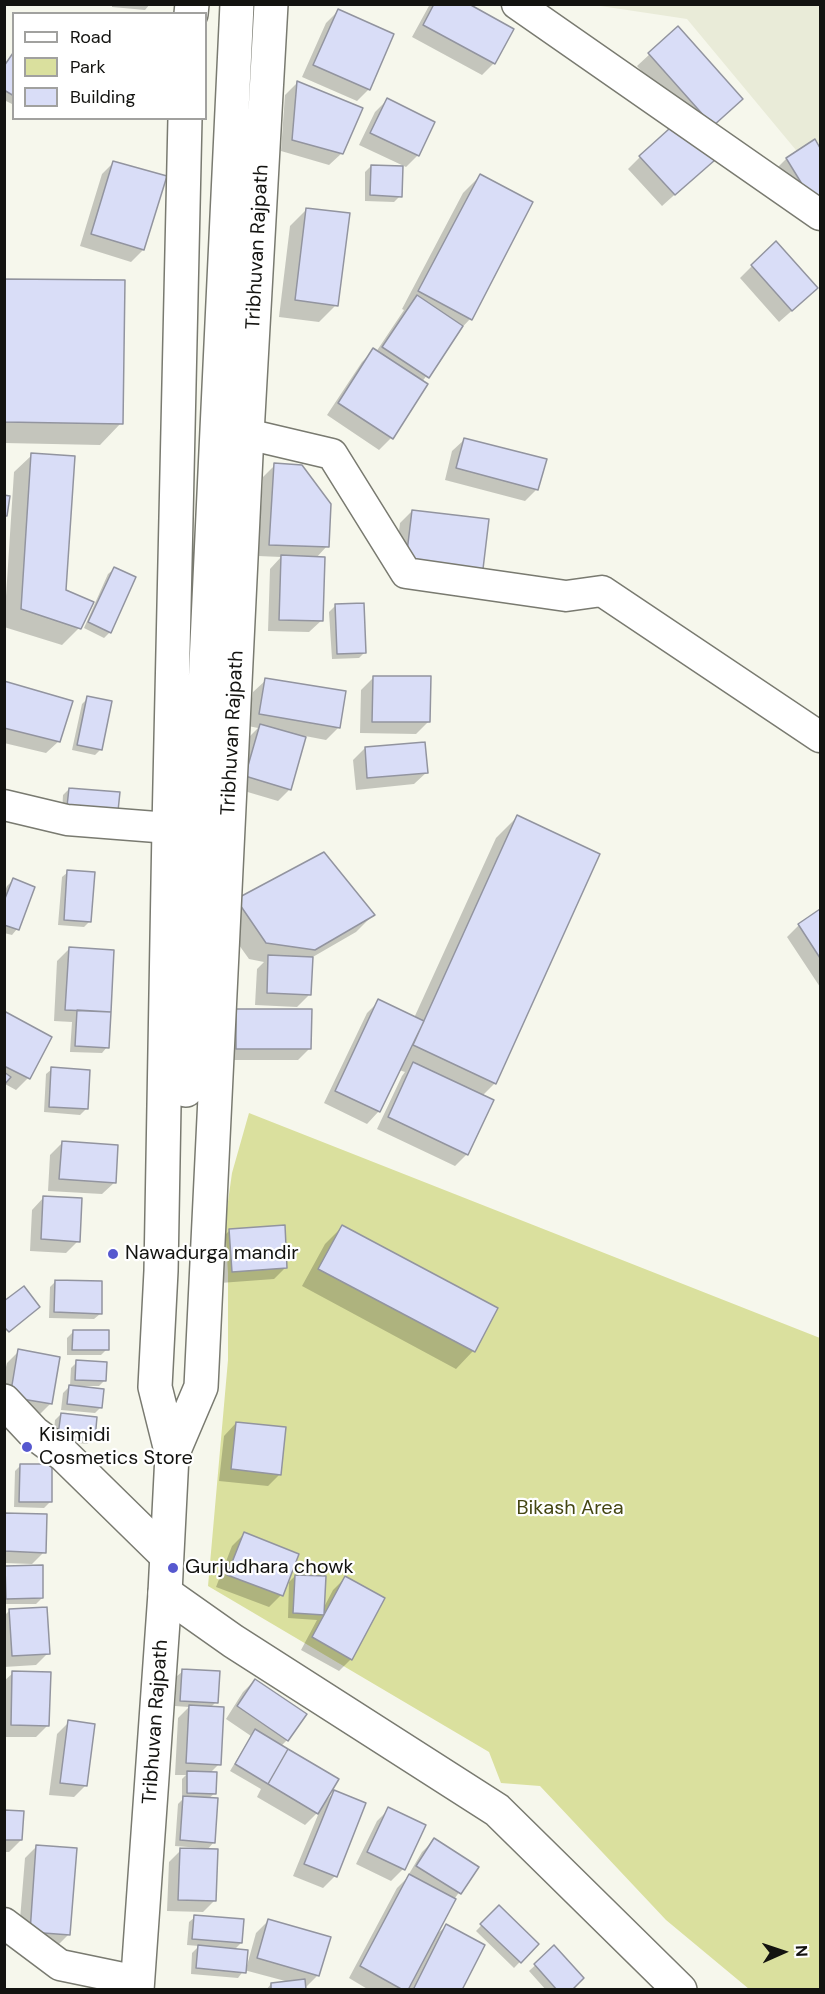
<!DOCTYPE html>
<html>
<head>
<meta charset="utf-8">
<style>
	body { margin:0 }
	#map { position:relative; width:825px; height:1994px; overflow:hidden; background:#f6f7ec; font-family:"DM Sans",sans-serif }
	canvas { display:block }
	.frame { position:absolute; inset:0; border:6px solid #131310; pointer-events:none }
	.legend { position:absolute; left:12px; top:12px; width:195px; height:108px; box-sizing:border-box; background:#fff; border:2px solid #a1a19f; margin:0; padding:8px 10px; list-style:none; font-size:18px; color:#131310 }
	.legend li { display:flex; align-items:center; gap:12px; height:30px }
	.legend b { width:30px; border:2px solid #a1a19f }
	.north { position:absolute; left:753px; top:1922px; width:60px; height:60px; -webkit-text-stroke:4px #fff; paint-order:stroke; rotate:87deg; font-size:16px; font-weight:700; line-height:24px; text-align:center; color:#131310 }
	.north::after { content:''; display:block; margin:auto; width:21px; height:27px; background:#131310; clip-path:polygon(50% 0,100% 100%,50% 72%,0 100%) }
</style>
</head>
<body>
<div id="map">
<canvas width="825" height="1994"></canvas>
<div class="frame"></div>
<ul class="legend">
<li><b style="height:8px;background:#fff"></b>Road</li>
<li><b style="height:16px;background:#dae09e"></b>Park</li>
<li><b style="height:16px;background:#d9ddf7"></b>Building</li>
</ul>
<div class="north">N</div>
</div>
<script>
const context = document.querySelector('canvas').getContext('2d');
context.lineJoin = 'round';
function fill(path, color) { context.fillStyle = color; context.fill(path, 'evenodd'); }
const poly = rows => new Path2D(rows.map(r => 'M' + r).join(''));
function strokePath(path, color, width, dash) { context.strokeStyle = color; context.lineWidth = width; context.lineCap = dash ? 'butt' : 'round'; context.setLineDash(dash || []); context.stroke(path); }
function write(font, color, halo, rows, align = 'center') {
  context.font = font + ' "DM Sans",sans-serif'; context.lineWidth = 4.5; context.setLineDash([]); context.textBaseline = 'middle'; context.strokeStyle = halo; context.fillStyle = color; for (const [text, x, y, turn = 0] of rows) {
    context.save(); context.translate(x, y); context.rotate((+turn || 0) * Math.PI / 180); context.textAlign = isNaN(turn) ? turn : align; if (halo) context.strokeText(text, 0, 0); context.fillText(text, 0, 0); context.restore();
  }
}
const built = poly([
	[594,5,820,5,820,179,687,19]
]);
const green = poly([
	[249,1113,820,1338,820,1989,749,1989,666,1920,540,1786,501,1783,489,1752,208,1586,228,1360,228,1274,225,1223,232,1173]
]);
const shadow = poly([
	[112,4,150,4,145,10,112,7],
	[430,4,466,4,494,63,482,75,412,37],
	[338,11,369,89,357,101,302,77,326,23],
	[678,28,741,99,700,137,637,66],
	[13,55,14,55,14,105,4,100,4,65],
	[297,83,342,153,329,165,281,151,285,95],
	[387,100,433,122,418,155,406,167,359,145,375,112],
	[815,141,820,151,820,200,774,171,786,159],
	[640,157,701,171,662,206,628,169],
	[114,162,143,250,131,262,80,246,102,174],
	[371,166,400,196,394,202,365,201,365,172],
	[480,176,531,203,470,319,456,334,422,382,391,438,379,450,327,415,362,362,374,350,376,352,404,310,402,309,463,193],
	[307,209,336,305,319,322,279,317,290,226],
	[752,266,804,300,779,322,740,278],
	[4,280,121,423,100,445,4,443],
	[465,439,537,489,525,501,445,480,452,451],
	[32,455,64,591,79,628,62,645,4,627,14,472],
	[275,465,327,546,316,558,322,620,309,632,268,631,270,569,281,557,258,556,263,477],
	[412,511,488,520,394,571,400,523],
	[114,569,110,632,104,638,84,628,108,574],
	[335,606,365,652,359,658,332,659,329,612],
	[373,678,428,722,416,734,360,733,361,690],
	[266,680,338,728,326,740,305,736,290,789,278,801,234,788,248,738,258,728,248,726,253,692],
	[4,683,59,741,46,753,4,743],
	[88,698,101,749,95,755,72,750,82,704],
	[365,748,427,772,414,784,356,790,353,760],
	[69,789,119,794,62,812,63,795],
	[517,817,495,1083,482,1096,467,1154,455,1166,377,1129,402,1076,405,1072,399,1070,379,1111,367,1124,324,1103,367,1013,379,1001,414,1018,496,838],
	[68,872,90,921,84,927,58,925,62,877],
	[13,880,17,929,12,935,4,933,4,894,7,886],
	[236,900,373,915,356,932,311,958,309,995,297,1007,255,1005,257,969,264,962,249,959,219,917],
	[820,911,820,987,787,937,799,925],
	[69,949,107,1047,102,1053,70,1052,72,1022,54,1021,57,961],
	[236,1010,310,1048,298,1060,224,1060,224,1022],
	[5,1013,50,1038,28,1078,16,1090,5,1084],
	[52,1069,86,1109,80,1115,44,1112,46,1074],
	[62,1143,115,1182,102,1194,48,1191,50,1155],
	[44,1197,78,1241,66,1253,30,1251,32,1210],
	[343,1226,496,1309,473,1351,456,1369,302,1286,325,1244],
	[230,1230,286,1267,274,1279,220,1283,218,1242],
	[56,1281,100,1314,94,1319,49,1318,50,1287],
	[73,1332,107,1349,101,1355,67,1355,67,1338],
	[19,1351,51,1403,39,1415,4,1409,4,1375,7,1363],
	[77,1362,105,1380,99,1386,83,1386,83,1388,101,1407,95,1413,61,1410,63,1393,70,1386,71,1368],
	[61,1414,93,1438,87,1444,53,1440,55,1420],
	[236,1423,280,1474,268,1486,219,1481,224,1436],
	[21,1465,50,1502,44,1508,14,1507,15,1471],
	[4,1514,44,1552,32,1564,4,1563],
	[244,1534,281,1595,269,1607,216,1587,232,1546],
	[6,1567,42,1598,36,1604,4,1604,4,1569],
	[295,1576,323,1609,333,1590,345,1578,351,1659,339,1671,301,1650,317,1620,288,1618,289,1582],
	[10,1610,48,1653,36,1665,4,1667,4,1616],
	[183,1671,216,1702,211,1707,219,1764,209,1774,215,1793,208,1799,214,1842,206,1851,215,1900,203,1912,167,1911,169,1862,181,1850,201,1850,201,1848,175,1846,178,1804,182,1800,182,1779,186,1775,175,1775,178,1718,189,1707,175,1706,177,1676],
	[13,1673,48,1725,36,1737,4,1737,4,1681],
	[255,1680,287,1740,281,1746,326,1801,334,1792,335,1876,323,1888,293,1876,320,1810,305,1825,257,1797,261,1789,230,1771,251,1736,226,1719,243,1692],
	[69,1722,86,1785,74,1797,49,1795,57,1734],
	[389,1809,403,1869,391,1881,356,1864,377,1821],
	[4,1811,21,1840,9,1852,4,1852],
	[434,1840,477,1867,455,1898,433,1938,446,1926,460,1990,369,1990,349,1978,397,1888,406,1879,422,1852],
	[37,1846,68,1935,56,1947,18,1944,25,1858],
	[499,1907,537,1944,514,1968,476,1931],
	[195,1917,241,1943,234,1950,246,1969,256,1933,268,1921,318,1975,306,1987,304,1987,304,1990,266,1990,271,1984,289,1982,244,1970,238,1978,191,1974,192,1953,199,1946,187,1945,189,1922],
	[554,1948,570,1990,546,1990,529,1971]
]);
const building = poly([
	[434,4,469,4,514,29,495,64,423,25,434,4],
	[338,9,394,34,370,90,313,65,338,9],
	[678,26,743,99,713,126,648,53,678,26],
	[13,53,14,53,14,96,4,90,4,66,13,53],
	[297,81,363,108,343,154,292,140,297,81],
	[387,98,435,122,419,156,370,133,387,98],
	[679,120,715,160,675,195,639,156,679,120],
	[815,139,820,148,820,197,813,202,786,158,815,139],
	[113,161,167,176,144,250,91,234,113,161],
	[371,165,403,166,402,197,370,195,371,165],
	[480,174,533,202,472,320,418,291,480,174],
	[306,208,350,213,338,306,295,300,306,208],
	[776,241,818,288,792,311,751,265,776,241],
	[4,279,125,280,123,424,4,422,4,279],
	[417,295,463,326,429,378,382,347,417,295],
	[373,348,428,384,393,439,338,403,373,348],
	[464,438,547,459,538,490,456,468,464,438],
	[31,453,75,456,66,590,94,602,81,629,21,609,31,453],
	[274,463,302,465,331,504,329,547,269,545,274,463],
	[4,495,10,496,7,516,4,516,4,495],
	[412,510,489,519,483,569,406,560,412,510],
	[281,555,325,557,323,621,279,620,281,555],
	[114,567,136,577,111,633,88,622,114,567],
	[364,603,366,653,337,654,335,604,364,603],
	[373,676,431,676,430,722,372,722,373,676],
	[265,678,346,691,340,728,259,714,265,678],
	[4,681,73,701,60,742,4,728,4,681],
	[87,696,112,701,102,750,77,745,87,696],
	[260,724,306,737,291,790,245,776,260,724],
	[425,742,428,773,367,778,365,747,425,742],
	[69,788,120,792,118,811,67,806,69,788],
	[517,815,600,854,496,1084,413,1045,517,815],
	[324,852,375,915,315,950,266,943,236,899,324,852],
	[67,870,95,872,91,922,64,920,67,870],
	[13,878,35,887,19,930,4,925,4,901,13,878],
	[820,909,820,958,798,924,820,909],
	[69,947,114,950,111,1012,65,1010,69,947],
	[268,955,313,957,311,995,267,993,268,955],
	[378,999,424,1021,380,1112,335,1091,378,999],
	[236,1009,312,1009,311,1049,236,1049,236,1009],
	[77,1010,111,1012,109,1048,75,1046,77,1010],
	[4,1011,52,1037,30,1079,4,1066,4,1011],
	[413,1062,494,1100,468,1155,388,1117,413,1062],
	[51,1067,90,1070,88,1109,49,1107,51,1067],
	[4,1072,11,1077,4,1085,4,1072],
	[62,1141,118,1145,116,1183,59,1179,62,1141],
	[43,1196,82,1198,80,1242,41,1239,43,1196],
	[285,1225,287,1268,232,1272,229,1229,285,1225],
	[342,1225,498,1308,475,1352,318,1269,342,1225],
	[55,1280,102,1281,102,1314,54,1312,55,1280],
	[24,1286,40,1307,9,1332,4,1327,4,1301,24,1286],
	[73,1330,109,1330,109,1350,72,1350,73,1330],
	[18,1349,60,1357,52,1404,10,1397,18,1349],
	[76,1360,107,1362,106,1381,75,1380,76,1360],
	[69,1385,104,1389,102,1408,67,1404,69,1385],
	[61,1413,97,1417,95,1439,58,1435,61,1413],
	[236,1422,286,1427,281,1475,231,1469,236,1422],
	[20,1464,52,1464,52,1502,19,1502,20,1464],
	[4,1513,47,1514,46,1553,4,1551,4,1513],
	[244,1532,299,1554,283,1596,227,1575,244,1532],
	[43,1565,43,1598,6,1599,5,1566,43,1565],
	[295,1575,326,1576,324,1615,293,1613,295,1575],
	[345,1576,385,1598,352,1660,312,1637,345,1576],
	[47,1607,50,1654,12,1656,9,1609,47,1607],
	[182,1669,220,1671,218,1703,180,1701,182,1669],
	[12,1671,51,1672,49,1726,11,1725,12,1671],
	[255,1679,307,1714,288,1741,237,1706,255,1679],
	[189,1705,224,1707,221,1765,186,1763,189,1705],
	[68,1720,95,1724,87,1786,60,1783,68,1720],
	[255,1729,288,1749,268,1784,235,1764,255,1729],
	[288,1749,339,1779,318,1814,268,1784,288,1749],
	[187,1771,217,1772,216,1794,187,1793,187,1771],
	[334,1790,366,1803,337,1877,304,1864,334,1790],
	[183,1796,218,1798,215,1843,180,1840,183,1796],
	[388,1807,426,1825,405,1870,367,1852,388,1807],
	[4,1810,24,1811,22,1840,4,1840,4,1810],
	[434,1838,479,1867,461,1894,416,1866,434,1838],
	[36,1845,77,1848,70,1935,30,1932,36,1845],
	[180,1848,218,1849,216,1901,178,1900,180,1848],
	[409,1874,456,1899,408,1990,403,1990,360,1966,409,1874],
	[499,1905,539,1944,521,1963,480,1924,499,1905],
	[194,1915,244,1919,242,1943,192,1939,194,1915],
	[268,1919,331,1937,319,1976,257,1958,268,1919],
	[446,1924,485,1945,462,1990,413,1990,446,1924],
	[198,1945,248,1950,246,1973,196,1968,198,1945],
	[554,1945,584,1978,572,1990,557,1990,534,1964,554,1945],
	[305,1979,306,1990,271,1990,271,1983,305,1979]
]);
const street = poly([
	[517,4,820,215],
	[247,434,332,454,406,573,566,596,602,591,820,737],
	[4,805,67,820,169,828],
	[4,1923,60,1965,137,1981]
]);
const secondary = poly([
	[4,1401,34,1433,64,1455,166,1555],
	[165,1593,233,1641,497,1810,680,1990]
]);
const highway = poly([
	[191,14,192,4],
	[186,1090,237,4],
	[172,1455,201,1387,247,434,271,4],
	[137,1990,165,1593,172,1455,155,1387,161,1271,169,828,185,118]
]);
const markers = [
	[113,1254,6,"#5658cf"],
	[27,1447,6,"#5658cf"],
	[173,1568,6,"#5658cf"]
];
const streetNames = [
	["Tribhuvan Rajpath",258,247,-87],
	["Tribhuvan Rajpath",233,733,-87],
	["Tribhuvan Rajpath",156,1722,-86]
];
const poiNames = [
	["Nawadurga mandir",125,1254],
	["Kisimidi",39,1436],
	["Cosmetics Store",39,1459],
	["Gurjudhara chowk",185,1568]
];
const parkNames = [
	["Bikash Area",570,1509]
];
fill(built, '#e9ebd8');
fill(green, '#dae09e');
fill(shadow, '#0003');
fill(building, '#d9ddf7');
strokePath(building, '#92949f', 1.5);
strokePath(street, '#797a70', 33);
strokePath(secondary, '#797a70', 36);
strokePath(highway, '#797a70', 36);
strokePath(street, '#fff', 30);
strokePath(secondary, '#fff', 33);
strokePath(highway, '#fff', 33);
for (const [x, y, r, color] of markers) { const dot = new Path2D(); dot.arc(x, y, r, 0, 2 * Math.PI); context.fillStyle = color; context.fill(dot); strokePath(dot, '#fff', 2); }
write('20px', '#131310', '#fff', streetNames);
write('20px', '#131310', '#fff', poiNames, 'left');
write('20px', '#444612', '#fff', parkNames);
</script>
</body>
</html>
